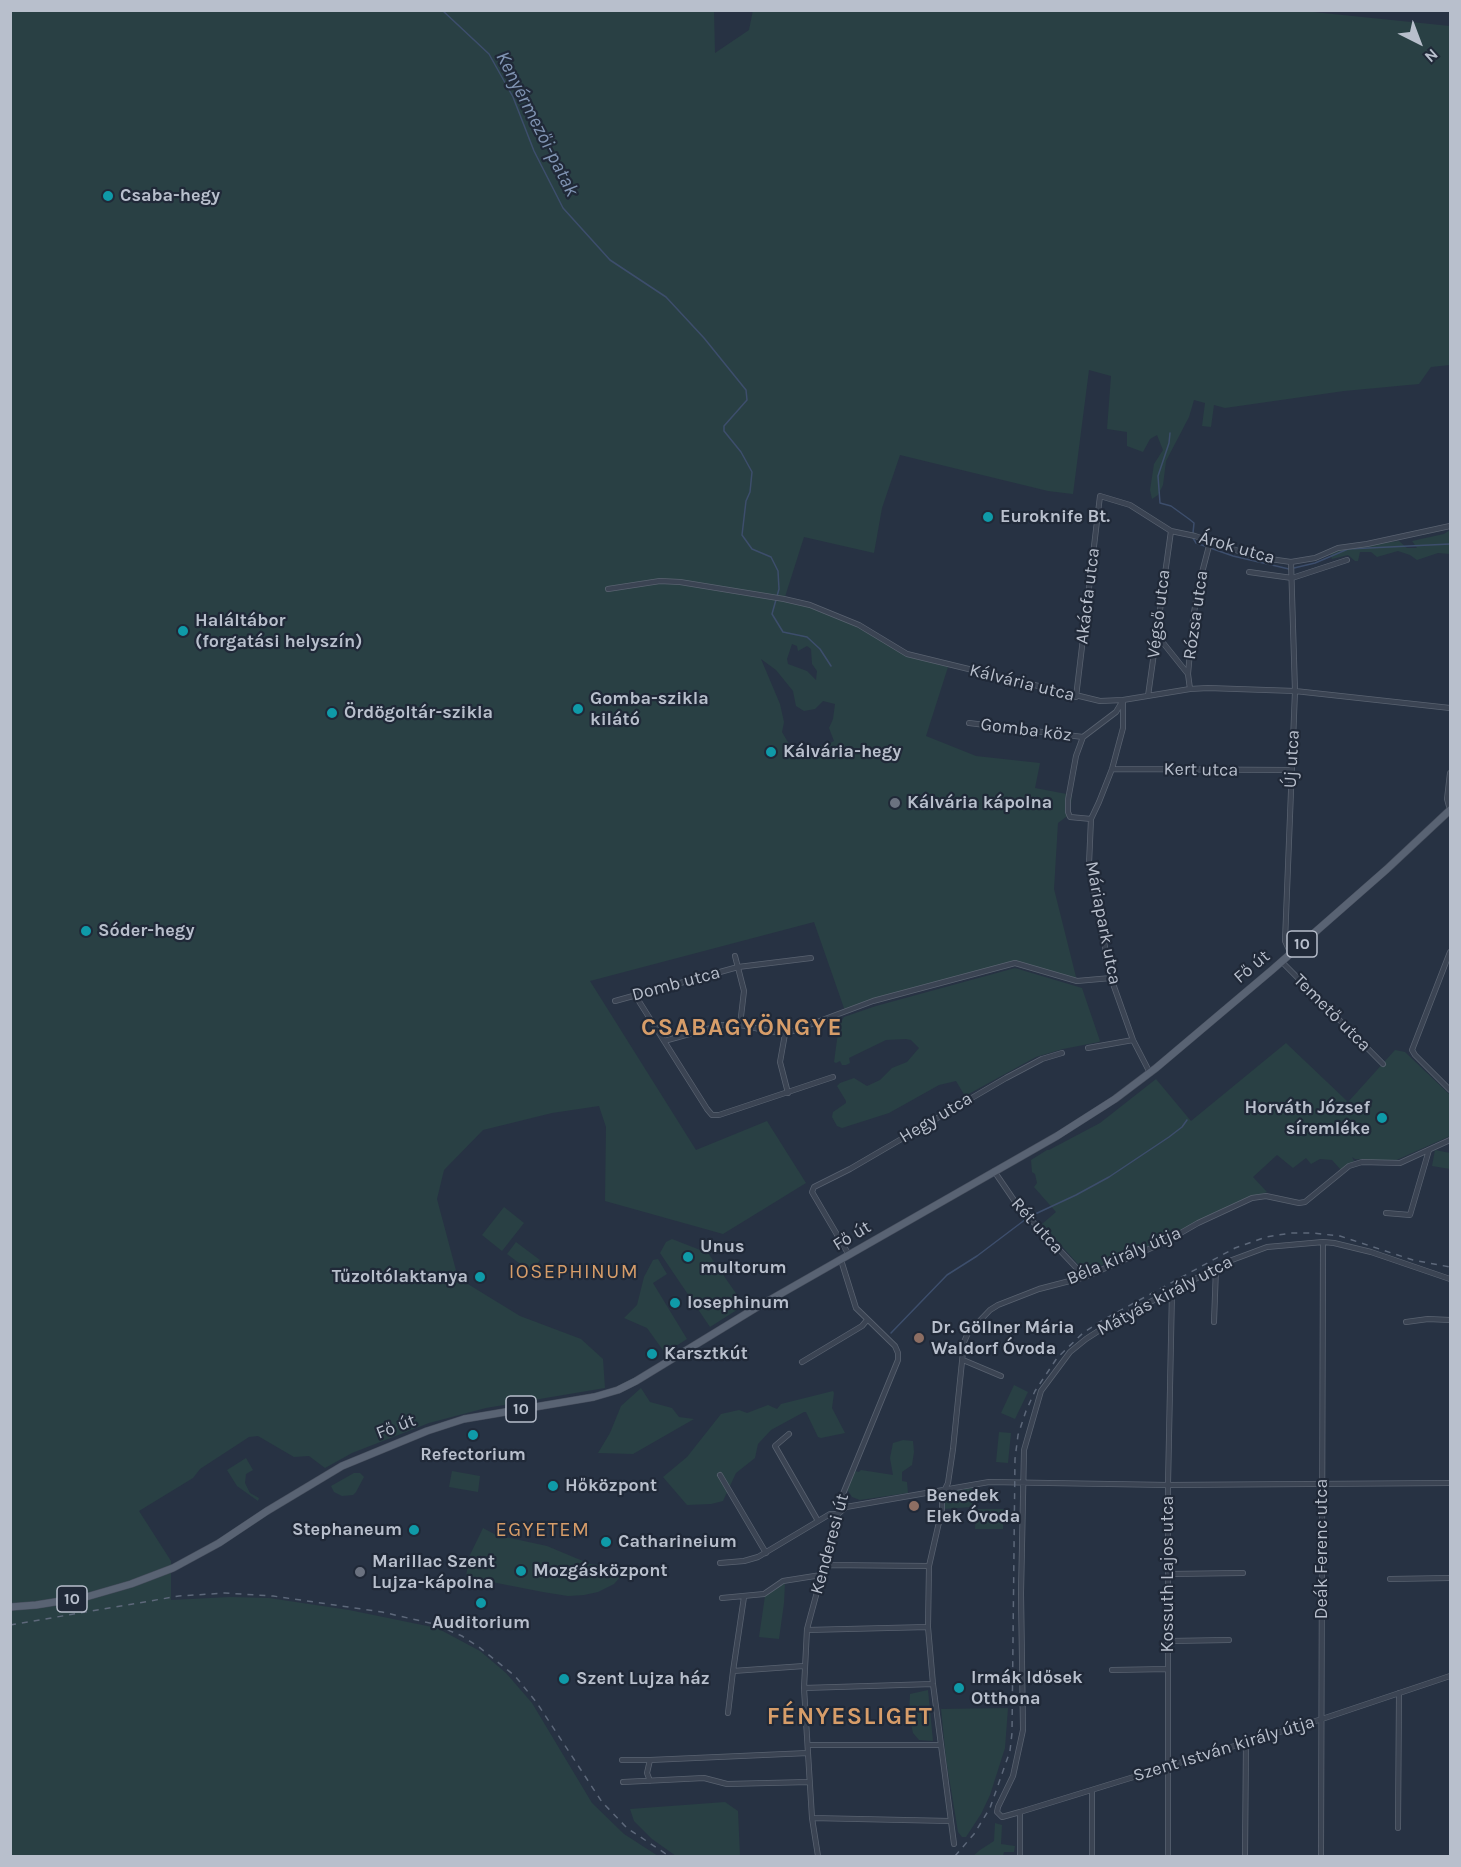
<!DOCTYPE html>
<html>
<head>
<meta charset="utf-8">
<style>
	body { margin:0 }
	#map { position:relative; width:1461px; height:1867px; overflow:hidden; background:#273243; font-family:Karla,sans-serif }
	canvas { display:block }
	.frame { position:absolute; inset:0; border:12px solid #b8bfcc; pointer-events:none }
	.north { position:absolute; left:1389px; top:12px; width:60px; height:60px; -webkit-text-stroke:4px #202938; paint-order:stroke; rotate:138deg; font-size:16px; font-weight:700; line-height:24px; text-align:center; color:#b8bfcc }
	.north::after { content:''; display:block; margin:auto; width:21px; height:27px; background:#b8bfcc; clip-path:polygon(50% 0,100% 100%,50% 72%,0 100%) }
</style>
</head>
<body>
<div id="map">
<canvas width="1461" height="1867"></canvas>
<div class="frame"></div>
<div class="north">N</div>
</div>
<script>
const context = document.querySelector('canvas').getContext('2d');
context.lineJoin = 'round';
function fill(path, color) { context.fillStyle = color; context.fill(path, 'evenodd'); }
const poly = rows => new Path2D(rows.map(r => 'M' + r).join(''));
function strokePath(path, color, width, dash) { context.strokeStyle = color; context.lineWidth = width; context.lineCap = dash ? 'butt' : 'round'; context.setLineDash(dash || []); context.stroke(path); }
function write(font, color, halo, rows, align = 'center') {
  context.font = font + ' Karla,sans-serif'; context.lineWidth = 4.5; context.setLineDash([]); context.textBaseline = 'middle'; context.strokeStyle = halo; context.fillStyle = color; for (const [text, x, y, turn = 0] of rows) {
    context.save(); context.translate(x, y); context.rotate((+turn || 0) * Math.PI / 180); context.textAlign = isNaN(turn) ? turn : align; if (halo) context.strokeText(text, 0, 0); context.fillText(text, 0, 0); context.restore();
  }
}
const green = poly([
	[753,10,1294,10,1450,26,1450,365,1431,367,1419,384,1344,391,1225,408,1214,405,1211,427,1202,426,1205,403,1194,400,1189,417,1166,461,1163,485,1158,495,1152,499,1150,490,1154,464,1163,450,1157,435,1150,439,1143,452,1127,446,1127,432,1107,429,1111,376,1089,370,1073,494,1048,491,900,455,882,508,874,553,804,537,784,600,809,607,847,622,915,658,948,667,926,736,976,756,1040,763,1035,788,1072,795,1070,817,1066,817,1058,823,1054,889,1077,981,1021,963,949,980,845,1011,814,922,590,981,696,1150,767,1121,806,1183,723,1234,605,1201,606,1127,599,1106,552,1113,483,1130,444,1170,437,1199,458,1278,520,1316,581,1339,603,1359,605,1388,486,1408,429,1423,352,1453,325,1468,309,1456,294,1457,258,1436,249,1437,200,1469,193,1478,139,1511,171,1561,171,1600,230,1597,269,1598,349,1610,437,1628,480,1651,506,1673,532,1703,592,1803,624,1834,658,1856,11,1856,11,11,714,11,715,53,749,30],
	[792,644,797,646,798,651,807,646,811,649,812,664,817,671,816,680,807,671,788,664,787,659],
	[761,659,776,670,793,691,796,706,804,711,815,709,823,701,835,704,833,719,829,728,834,741,826,745,819,746,811,754,804,751,802,745,796,749,789,744,782,732,784,722,780,704],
	[1450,530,1450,554,1438,553,1417,560,1410,555,1398,551,1377,557,1371,552,1360,552,1358,561,1355,561,1348,555,1332,559,1330,554,1343,548,1399,541,1407,548,1417,548,1412,541,1444,534],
	[1015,968,1082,988,1100,1041,1099,1042,1063,1049,1036,1057,965,1096,956,1081,939,1085,889,1113,842,1128,837,1126,832,1117,833,1112,846,1103,846,1101,837,1086,840,1083,854,1078,867,1086,880,1080,892,1068,907,1062,919,1048,911,1040,906,1039,886,1040,853,1056,849,1058,850,1063,846,1065,842,1065,840,1061,836,1063,834,1062,839,1025,844,1017,876,1006],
	[1286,1043,1347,1101,1340,1111,1395,1050,1405,1052,1450,1095,1450,1136,1392,1162,1355,1159,1352,1157,1354,1161,1341,1170,1332,1160,1320,1159,1311,1164,1306,1158,1293,1168,1277,1155,1253,1177,1267,1192,1233,1204,1146,1247,1085,1272,1042,1224,1056,1212,1034,1187,1037,1183,1035,1174,1032,1172,1031,1160,1047,1150,1049,1150,1100,1123,1156,1079,1191,1121],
	[1435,1150,1450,1153,1450,1169,1432,1166],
	[504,1207,524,1223,502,1251,482,1235],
	[672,1239,708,1253,742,1302,740,1308,710,1327,660,1253,666,1242],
	[516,1242,540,1260,531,1272,507,1254],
	[658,1259,667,1274,653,1283,687,1339,665,1353,647,1328,624,1318,637,1305,644,1277,653,1260],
	[1014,1385,1028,1392,1015,1419,1001,1413],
	[641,1388,650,1402,672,1408,679,1417,694,1419,633,1454,598,1453,610,1433,621,1406],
	[833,1391,834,1393,832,1408,845,1433,821,1438,818,1437,806,1412,804,1412,771,1430,758,1444,755,1458,736,1473,723,1501,711,1504,687,1505,663,1477,687,1457,721,1414,739,1410,747,1413,768,1405,777,1409,781,1404],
	[999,1432,1011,1433,1008,1463,996,1462],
	[903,1440,913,1441,914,1452,912,1465,902,1472,902,1481,907,1482,908,1493,860,1500,852,1497,847,1489,854,1471,859,1472,861,1470,893,1475,890,1458,893,1443],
	[246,1458,253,1470,246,1474,245,1483,250,1493,259,1498,258,1501,237,1486,227,1470],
	[452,1471,480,1476,478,1492,449,1487],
	[354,1473,360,1473,364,1477,356,1492,353,1495,342,1496,334,1492,331,1486],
	[972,1488,972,1507,942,1509,946,1492],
	[976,1509,1004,1509,1003,1529,975,1529],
	[483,1528,496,1535,547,1546,590,1564,626,1567,623,1574,614,1584,598,1592,584,1595,568,1596,543,1592,466,1577,469,1557],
	[785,1583,784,1603,779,1639,759,1637,765,1596],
	[928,1690,933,1741,919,1740,913,1733,909,1715,910,1694],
	[1008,1708,1005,1748,990,1795,981,1814,966,1837,962,1837,958,1832,946,1759,941,1709],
	[725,1802,738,1811,740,1856,676,1856,652,1839,634,1821,630,1809],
	[995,1823,1002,1825,1001,1844,1015,1846,1014,1852,1004,1852,1003,1856,973,1856,980,1850,994,1841]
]);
const stream = poly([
	[442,10,489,54,513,97,534,151,563,208,610,260,666,297,704,338,746,390,747,400,724,426,724,431,741,452,752,472,750,492,746,501,742,535,752,549,771,557,778,571,779,589,772,614,783,632,807,637,820,649,831,666],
	[1170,433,1169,443,1158,476,1160,503,1171,506,1189,519,1194,523,1193,533],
	[1193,538,1196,543,1233,556,1289,569],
	[1294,568,1315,563,1348,549,1450,544],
	[1033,1215,1076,1195,1109,1177,1169,1137,1182,1127,1187,1120],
	[891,1333,947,1275,977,1256,1026,1219]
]);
const minor = poly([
	[1249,572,1292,578,1347,560],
	[608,589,660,581,680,582,784,599,810,605,859,625,907,654,1100,701,1123,700,1190,689,1208,688,1295,691,1450,708],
	[1156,634,1188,674],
	[1190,689,1188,674,1193,619,1198,588,1210,542],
	[1148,696,1171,531],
	[1076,697,1100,496,1130,505,1171,531,1195,536,1256,557,1291,562,1315,558,1338,548,1367,544,1450,526],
	[1123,700,1123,728,1112,769,1099,802,1091,819,1089,864,1111,978,1133,1040,1150,1073],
	[969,723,1083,737],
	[1112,769,1291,770],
	[1450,810,1447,799,1450,773],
	[1091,819,1070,817,1068,812,1068,800,1076,756,1083,737,1116,712,1122,702],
	[1450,952,1412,1050,1415,1055,1450,1090],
	[1291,954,1285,941,1295,691,1291,562],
	[735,956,744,991,740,1025],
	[1282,962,1383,1064],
	[635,995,707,1109,712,1115,719,1115,833,1077],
	[615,1001,738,967,811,958],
	[785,1034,780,1062,788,1093],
	[664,1041,722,1025,740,1025,785,1034,873,1001,1015,963,1077,981,1111,978],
	[1088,1048,1133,1040],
	[994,1171,1018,1206,1085,1277],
	[1386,1213,1410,1215,1429,1150],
	[849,1255,812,1192,814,1187,850,1169,1006,1078,1042,1059,1062,1053],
	[1450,1279,1371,1252,1334,1243,1323,1242,1267,1247,1232,1260,1117,1319,1086,1339,1070,1352,1041,1391,1024,1450,1021,1593,1023,1730,1013,1776,998,1807,997,1812,1002,1817,1020,1812,1322,1719,1450,1676],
	[1214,1322,1216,1268],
	[1406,1322,1428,1319,1450,1320],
	[963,1360,1001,1376],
	[802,1362,862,1326,867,1320],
	[789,1434,775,1446,818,1521],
	[720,1475,766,1553],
	[720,1563,744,1561,758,1557,830,1514,838,1514,846,1507,989,1482,1168,1485,1450,1483],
	[824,1565,929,1566],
	[1169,1574,1243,1573],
	[1390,1579,1450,1578],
	[722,1598,764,1594,783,1581,821,1575],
	[807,1630,928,1627],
	[1169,1641,1229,1640],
	[1112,1670,1168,1669],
	[733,1671,744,1597],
	[804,1688,933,1684],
	[728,1713,733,1671,804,1666],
	[808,1745,940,1745],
	[622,1760,650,1760],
	[650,1781,647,1773,650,1760,808,1753],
	[623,1782,704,1778,727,1784,809,1782],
	[812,1818,950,1821],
	[1398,1828,1399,1693],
	[954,1844,933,1684,928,1627,929,1566,942,1509,942,1495,948,1483,953,1449,964,1342,968,1333,990,1310,998,1305,1039,1289,1085,1277,1165,1242,1198,1223,1252,1198,1266,1196,1299,1203,1305,1202,1349,1166,1362,1162,1400,1163,1450,1140],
	[818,1856,812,1818,804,1688,807,1629,838,1514,838,1506,898,1360,898,1353,895,1346,856,1308,841,1260],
	[1020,1856,1020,1812],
	[1092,1856,1092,1791],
	[1168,1856,1168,1485,1172,1291],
	[1245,1856,1246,1742],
	[1321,1856,1323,1242]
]);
const primary = poly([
	[10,1607,36,1605,86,1597,131,1584,173,1568,219,1543,267,1511,342,1466,427,1431,464,1419,594,1397,618,1390,636,1381,754,1309,1057,1136,1115,1099,1156,1068,1272,970,1387,869,1450,810]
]);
const rail = poly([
	[10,1625,179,1596,225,1593,273,1596,382,1612,434,1624,462,1636,479,1647,515,1676,537,1703,602,1802,627,1828,669,1856],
	[955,1856,974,1834,990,1808,1010,1751,1012,1733,1015,1459,1018,1435,1026,1411,1035,1391,1057,1358,1083,1333,1101,1321,1235,1248,1266,1237,1291,1233,1312,1233,1340,1236,1413,1260,1450,1267]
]);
const markers = [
	[108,196,6,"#0f9aa8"],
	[988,517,6,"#0f9aa8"],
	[183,631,6,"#0f9aa8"],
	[578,709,6,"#0f9aa8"],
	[332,713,6,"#0f9aa8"],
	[771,752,6,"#0f9aa8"],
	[895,803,6,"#6b7280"],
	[86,931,6,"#0f9aa8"],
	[1382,1118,6,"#0f9aa8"],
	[688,1257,6,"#0f9aa8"],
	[480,1277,6,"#0f9aa8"],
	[675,1303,6,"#0f9aa8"],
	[919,1338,6,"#8d6e63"],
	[652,1354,6,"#0f9aa8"],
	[473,1435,6,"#0f9aa8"],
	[553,1486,6,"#0f9aa8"],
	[914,1506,6,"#8d6e63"],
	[414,1530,6,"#0f9aa8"],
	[606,1542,6,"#0f9aa8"],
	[521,1571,6,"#0f9aa8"],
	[360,1572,6,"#6b7280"],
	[481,1603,6,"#0f9aa8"],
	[564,1679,6,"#0f9aa8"],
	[959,1688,6,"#0f9aa8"]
];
const shields = [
	[1302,944,30],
	[521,1409,30],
	[72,1599,30]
];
const shieldNames = [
	["10",1302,944],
	["10",521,1409],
	["10",72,1599]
];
const poiNames = [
	["Csaba-hegy",120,196],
	["Euroknife Bt.",1000,517],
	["Haláltábor",195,621],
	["(forgatási helyszín)",195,642],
	["Gomba-szikla",590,699],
	["kilátó",590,720],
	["Ördögoltár-szikla",344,713],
	["Kálvária-hegy",783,752],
	["Kálvária kápolna",907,803],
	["Sóder-hegy",98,931],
	["Horváth József",1370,1108,"right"],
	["síremléke",1370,1129,"right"],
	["Unus",700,1247],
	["multorum",700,1268],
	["Tűzoltólaktanya",468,1277,"right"],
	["Iosephinum",687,1303],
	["Dr. Göllner Mária",931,1328],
	["Waldorf Óvoda",931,1349],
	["Karsztkút",664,1354],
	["Refectorium",473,1455,"center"],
	["Hőközpont",565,1486],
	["Benedek",926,1496],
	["Elek Óvoda",926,1517],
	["Stephaneum",402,1530,"right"],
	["Catharineium",618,1542],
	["Marillac Szent",372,1562],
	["Lujza-kápolna",372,1583],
	["Mozgásközpont",533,1571],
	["Auditorium",481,1623,"center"],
	["Irmák Idősek",971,1678],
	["Otthona",971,1699],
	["Szent Lujza ház",576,1679]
];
const streetNames = [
	["Árok utca",1237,548,16],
	["Akácfa utca",1088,596,-83],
	["Végső utca",1159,614,-83],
	["Rózsa utca",1196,615,-82],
	["Kálvária utca",1022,683,14],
	["Gomba köz",1026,730,7],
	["Új utca",1292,759,-87],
	["Kert utca",1201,770,1],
	["Máriapark utca",1103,923,79],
	["Fő út",1252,967,-40],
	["Domb utca",676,984,-15],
	["Temető utca",1332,1013,45],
	["Hegy utca",936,1118,-31],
	["Rét utca",1037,1226,48],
	["Fő út",852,1236,-31],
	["Béla király útja",1124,1256,-23],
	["Mátyás király utca",1165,1296,-28],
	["Fő út",396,1427,-21],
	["Kenderesi út",830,1544,-75],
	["Deák Ferenc utca",1322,1549,-90],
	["Kossuth Lajos utca",1168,1574,-90],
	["Szent István király útja",1224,1749,-17]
];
const waterNames = [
	["Kenyérmezői-patak",537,124,63]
];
const neighbourhoodNames = [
	["IOSEPHINUM",574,1272],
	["EGYETEM",543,1530]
];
const districtNames = [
	["CSABAGYÖNGYE",742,1028],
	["FÉNYESLIGET",850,1717]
];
fill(green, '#294044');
strokePath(stream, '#3d4e6c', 1.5);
strokePath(minor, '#596270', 6);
strokePath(primary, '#454d5c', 8);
strokePath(minor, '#3b4453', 4.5);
strokePath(primary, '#596373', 7);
strokePath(rail, '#5d687a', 1.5, [6, 6]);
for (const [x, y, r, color] of markers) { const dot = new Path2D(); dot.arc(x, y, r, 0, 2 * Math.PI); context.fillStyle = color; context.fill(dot); strokePath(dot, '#202938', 2); }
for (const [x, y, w] of shields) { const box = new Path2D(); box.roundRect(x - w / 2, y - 13, w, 26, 4.5); context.fillStyle = '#202938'; context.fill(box); strokePath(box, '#b8bfcc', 1.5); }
write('bold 16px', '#b8bfcc', null, shieldNames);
write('bold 18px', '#b8bfcc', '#202938', poiNames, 'left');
write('18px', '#b8bfcc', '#202938', streetNames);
write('italic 20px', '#8094b3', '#202938', waterNames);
context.letterSpacing = '1.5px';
write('20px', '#d79d69', '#202938', neighbourhoodNames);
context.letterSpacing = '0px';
context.letterSpacing = '1.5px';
write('bold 24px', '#d79d69', '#202938', districtNames);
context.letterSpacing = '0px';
</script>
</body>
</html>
